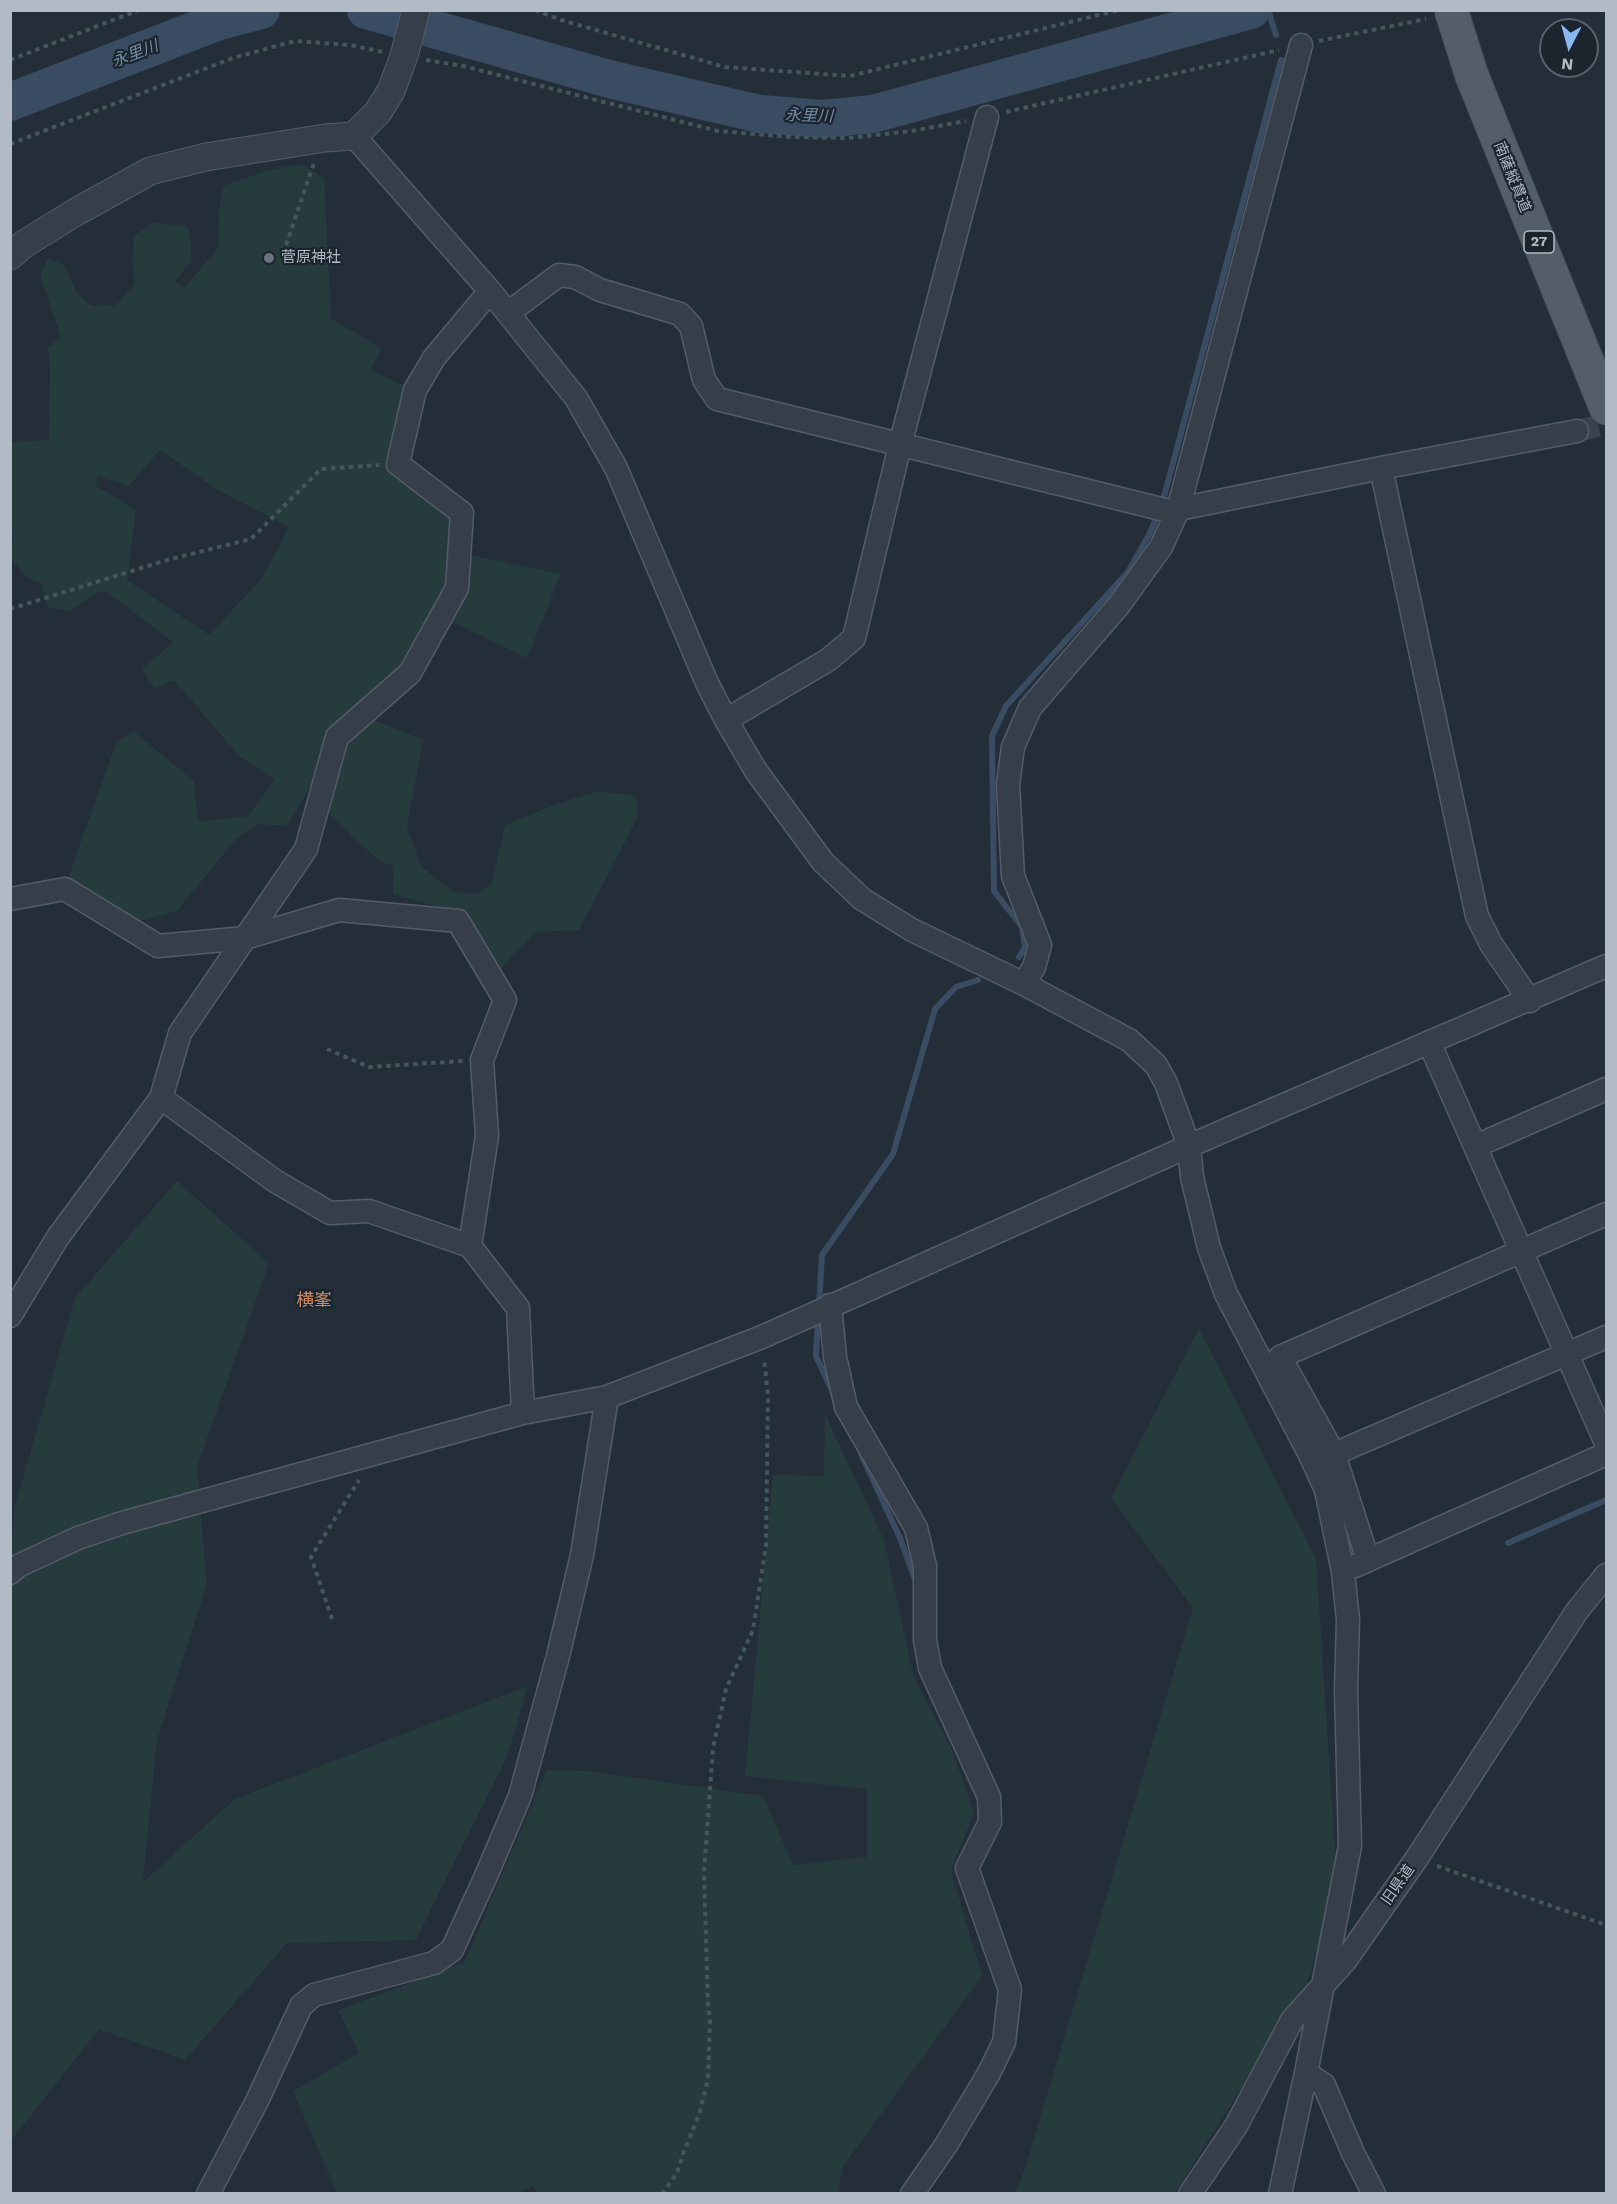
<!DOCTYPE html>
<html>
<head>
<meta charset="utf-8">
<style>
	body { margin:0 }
	#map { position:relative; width:1617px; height:2204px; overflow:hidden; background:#232e39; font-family:"Work Sans",sans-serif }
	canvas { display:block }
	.frame { position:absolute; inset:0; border:12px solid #b1bac5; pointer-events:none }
	.north { position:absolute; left:1539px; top:18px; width:60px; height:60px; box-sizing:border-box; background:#1c242e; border:2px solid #58606a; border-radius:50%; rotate:186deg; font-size:16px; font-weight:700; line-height:24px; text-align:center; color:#b1bac5 }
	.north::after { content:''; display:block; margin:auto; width:21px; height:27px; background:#89b9f2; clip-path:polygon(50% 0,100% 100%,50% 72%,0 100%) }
</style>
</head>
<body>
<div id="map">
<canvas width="1617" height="2204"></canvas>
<div class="frame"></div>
<div class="north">N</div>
</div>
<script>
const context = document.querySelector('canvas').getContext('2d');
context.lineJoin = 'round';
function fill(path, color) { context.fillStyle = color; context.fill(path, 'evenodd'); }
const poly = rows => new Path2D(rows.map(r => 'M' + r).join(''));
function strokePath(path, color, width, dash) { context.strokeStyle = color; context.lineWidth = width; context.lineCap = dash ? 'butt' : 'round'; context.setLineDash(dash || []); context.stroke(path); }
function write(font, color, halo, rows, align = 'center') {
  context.font = font + ' "Work Sans","Noto Sans JP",sans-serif'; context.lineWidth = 4.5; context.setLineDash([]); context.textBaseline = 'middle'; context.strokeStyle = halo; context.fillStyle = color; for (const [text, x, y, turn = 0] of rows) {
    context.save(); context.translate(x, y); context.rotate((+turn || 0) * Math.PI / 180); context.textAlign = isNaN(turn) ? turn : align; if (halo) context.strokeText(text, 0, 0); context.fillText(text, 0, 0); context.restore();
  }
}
const green = poly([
	[301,164,324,178,331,318,382,349,370,370,403,385,393,437,393,477,453,515,451,551,561,574,527,658,454,623,404,667,385,678,374,720,423,740,407,828,422,867,454,892,479,894,492,882,505,825,554,805,599,791,636,796,638,817,579,930,535,932,500,970,443,908,393,894,394,866,379,861,329,814,333,781,317,775,287,826,259,824,236,839,177,911,133,923,68,879,116,743,133,731,194,781,198,822,248,816,275,779,240,757,174,680,155,688,142,670,173,642,106,591,98,592,69,611,48,608,41,583,27,578,11,558,10,546,14,540,10,526,11,442,49,440,50,370,48,348,61,337,40,275,48,259,64,265,78,294,92,306,116,305,135,284,132,264,134,236,154,222,189,227,192,261,175,281,184,288,218,248,219,212,223,186,266,171],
	[160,450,218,490,289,527,262,578,209,635,127,580,136,510,96,486,98,476,129,486],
	[177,1181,269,1263,197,1467,207,1584,157,1740,143,1882,235,1799,528,1686,507,1757,416,1940,287,1943,185,2060,99,2029,11,2141,10,1592,14,1509,75,1298],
	[1199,1328,1316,1559,1337,1881,1307,1984,1175,2193,1015,2194,1025,2168,1193,1608,1111,1498],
	[825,1414,884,1540,914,1678,951,1747,974,1812,951,1871,982,1976,844,2165,837,2193,537,2194,534,2186,514,2194,337,2193,293,2091,359,2053,338,2010,464,1963,547,1770,587,1771,763,1796,793,1865,867,1857,867,1789,745,1776,773,1475,824,1476]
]);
const stream = poly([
	[1268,10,1276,35],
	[1162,504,1281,60],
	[1019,957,1025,947,1022,927,994,891,992,736,1006,706,1128,572,1149,535,1158,514],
	[819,1306,822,1255,893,1154,935,1009,956,987,978,980],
	[818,1317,816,1356,834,1395],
	[861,1454,900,1538,915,1579],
	[1508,1543,1606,1500]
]);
const river = poly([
	[366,10,613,80,760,114,823,119,873,114,1251,10],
	[10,102,219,21,261,10]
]);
const minorTunnel = poly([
	[1577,431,1606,424]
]);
const path = poly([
	[535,10,561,20,725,67,850,76,1119,10],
	[1319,41,1426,19],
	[10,60,139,10],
	[426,60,463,66,718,131,791,137,848,138,912,131,966,121],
	[1006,112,1279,50],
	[10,144,233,58,295,41,350,45,383,52],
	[286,245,314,163],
	[10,609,167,560,251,539,321,469,379,465],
	[327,1049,369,1067,463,1061],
	[332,1619,311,1557,359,1480],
	[1437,1866,1606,1925],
	[662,2194,677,2173,683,2154,699,2115,708,2079,710,2019,708,2007,704,1872,713,1748,726,1689,753,1630,766,1545,768,1396,764,1358]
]);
const minor = poly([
	[354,136,490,291,576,398,616,468,707,683,726,720,756,771,823,862,862,899,912,930,1024,984,1129,1040,1156,1065,1166,1083,1189,1146,1192,1177,1209,1248,1226,1294,1311,1457,1326,1490,1343,1572,1348,1620,1346,1689,1350,1846,1306,2073,1280,2194],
	[508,313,559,275,575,277,600,290,680,314,691,326,704,380,717,399,1169,511,1381,468,1577,431],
	[1381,468,1477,916,1491,944,1530,1001],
	[726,720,828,660,854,638,900,445,987,117],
	[10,899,65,889,158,946,245,938,339,910,458,921,505,1000,482,1060,487,1136,470,1246],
	[1024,984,1034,967,1040,945,1013,876,1008,784,1013,747,1030,708,1119,605,1161,547,1178,510,1301,45],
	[1429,1042,1606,1443],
	[161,1098,275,1181,330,1213,369,1211,470,1246,518,1308,523,1413],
	[1476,1146,1606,1089],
	[830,1305,835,1357,846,1407,916,1528,925,1566,925,1640,930,1668,989,1797,990,1822,967,1868,1010,1990,1004,2042,989,2073,946,2145,912,2194],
	[10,1316,58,1237,161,1098,180,1033,306,849,337,737,410,673,457,588,462,513,398,464,415,390,434,358,490,291],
	[1334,1454,1606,1337],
	[1368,1560,1334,1454,1280,1357,1606,1214],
	[1355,1566,1606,1454],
	[10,1573,18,1566,78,1538,122,1523,523,1413,607,1397,762,1337,1189,1146,1606,966],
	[1306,2073,1324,2085,1353,2153,1374,2194],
	[208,2194,257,2101,301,2006,314,1995,434,1963,452,1950,486,1876,520,1796,558,1656,582,1555,607,1397],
	[1190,2194,1236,2126,1292,2020,1345,1961,1417,1858,1577,1611,1606,1575]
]);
const tertiary = poly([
	[10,256,24,244,76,212,150,171,206,157,325,138,354,136,378,112,391,91,404,56,416,10]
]);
const primary = poly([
	[1472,76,1606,408]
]);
const primaryBridge = poly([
	[1451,10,1472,76]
]);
const markers = [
	[269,258,6,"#6b7280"]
];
const shields = [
	[1539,242,30]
];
const shieldNames = [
	["27",1539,242]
];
const streetNames = [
	["南薩縦貫道",1512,177,68],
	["旧県道",1398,1885,-55]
];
const poiNames = [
	["菅原神社",281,258]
];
const waterNames = [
	["永里川",135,54,-21],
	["永里川",809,116,2]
];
const quarterNames = [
	["横峯",314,1301]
];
fill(green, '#263b3b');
strokePath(stream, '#394c62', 6);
strokePath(river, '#394c62', 38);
strokePath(minorTunnel, '#38434e', 22, [22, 11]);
strokePath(minor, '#545d67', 25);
strokePath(tertiary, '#545d67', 29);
strokePath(primary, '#424b55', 35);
strokePath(path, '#445859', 4, [4.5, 4.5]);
strokePath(minor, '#363f49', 22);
strokePath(tertiary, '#363f49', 27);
strokePath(primary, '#545e69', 33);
strokePath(primaryBridge, '#424b55', 35, []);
strokePath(primaryBridge, '#545e69', 33);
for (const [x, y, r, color] of markers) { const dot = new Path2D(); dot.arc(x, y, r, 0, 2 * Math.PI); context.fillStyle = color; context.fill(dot); strokePath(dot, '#1c242e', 2); }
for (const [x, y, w] of shields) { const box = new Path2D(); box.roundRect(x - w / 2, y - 11, w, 22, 4.5); context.fillStyle = '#1c242e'; context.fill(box); strokePath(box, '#b1bac5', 1.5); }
write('bold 14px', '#b1bac5', null, shieldNames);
write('15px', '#b1bac5', '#1c242e', streetNames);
write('15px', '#b1bac5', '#1c242e', poiNames, 'left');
write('italic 16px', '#738da8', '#1c242e', waterNames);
write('18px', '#ce8b63', '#1c242e', quarterNames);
</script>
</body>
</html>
